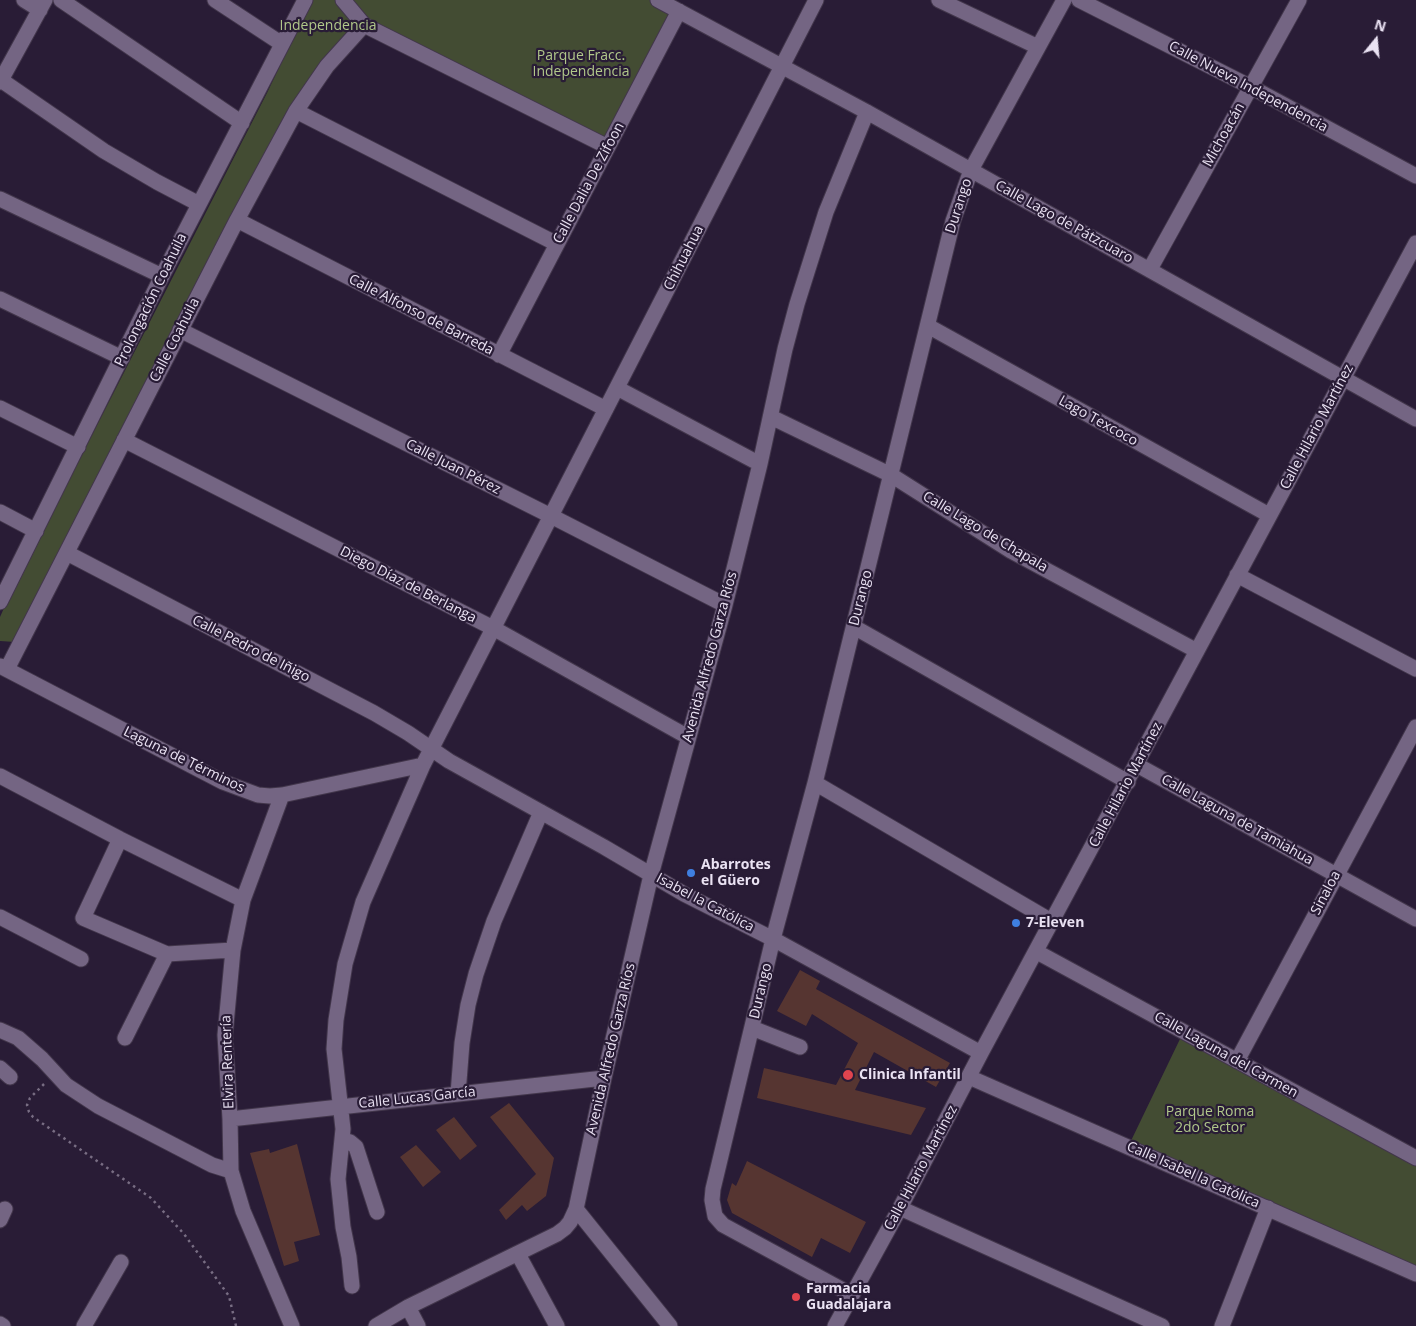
<!DOCTYPE html>
<html>
<head>
<meta charset="utf-8">
<style>
	body { margin:0 }
	#map { position:relative; width:1416px; height:1326px; overflow:hidden; background:#291c36; font-family:"Open Sans",sans-serif }
	canvas { display:block }
	.north { position:absolute; left:1351px; top:15px; width:50px; height:50px; -webkit-text-stroke:4px #291c36; paint-order:stroke; rotate:17deg; font-size:14px; font-weight:700; line-height:20px; text-align:center; color:#eae2f3 }
	.north::after { content:''; display:block; margin:auto; width:18px; height:22px; background:#eae2f3; clip-path:polygon(50% 0,100% 100%,50% 72%,0 100%) }
</style>
</head>
<body>
<div id="map">
<canvas width="1416" height="1326"></canvas>
<div class="north">N</div>
</div>
<script>
const context = document.querySelector('canvas').getContext('2d');
context.lineJoin = 'round';
function fill(path, color) { context.fillStyle = color; context.fill(path, 'evenodd'); }
const poly = rows => new Path2D(rows.map(r => 'M' + r).join(''));
function strokePath(path, color, width, dash) { context.strokeStyle = color; context.lineWidth = width; context.lineCap = dash ? 'butt' : 'round'; context.setLineDash(dash || []); context.stroke(path); }
function write(font, color, halo, rows, align = 'center') {
  context.font = font + ' "Open Sans",sans-serif'; context.lineWidth = 4.5; context.setLineDash([]); context.textBaseline = 'middle'; context.strokeStyle = halo; context.fillStyle = color; for (const [text, x, y, turn = 0] of rows) {
    context.save(); context.translate(x, y); context.rotate((+turn || 0) * Math.PI / 180); context.textAlign = isNaN(turn) ? turn : align; if (halo) context.strokeText(text, 0, 0); context.fillText(text, 0, 0); context.restore();
  }
}
const green = poly([
	[311,0,656,0,679,11,608,147,364,25,327,66,15,642,0,641,0,617,8,599,267,93],
	[1180,1039,1416,1159,1416,1275,1128,1147]
]);
const building = poly([
	[800,970,820,981,816,989,950,1063,936,1087,874,1052,855,1090,926,1108,911,1135,757,1098,764,1068,836,1085,858,1043,812,1014,806,1026,777,1011],
	[509,1103,554,1158,546,1196,527,1211,522,1205,506,1220,499,1210,536,1174,490,1117],
	[454,1117,477,1146,460,1160,436,1130],
	[297,1144,320,1235,294,1242,299,1261,284,1266,250,1153,269,1149,270,1153],
	[416,1145,441,1172,423,1187,400,1157],
	[747,1161,866,1222,850,1253,821,1238,812,1257,732,1213,727,1200,732,1183,736,1186]
]);
const path = poly([
	[44,1084,30,1098,27,1105,29,1112,33,1117,151,1198,184,1234,229,1296,236,1326]
]);
const minor = poly([
	[24,0,40,10],
	[61,0,242,123],
	[215,0,282,44],
	[343,0,364,25,608,147],
	[658,0,867,112,1416,419],
	[939,0,1038,47],
	[1079,0,1251,87,1416,176],
	[1,80,104,151,157,182,199,204],
	[0,82,45,0],
	[296,111,557,244],
	[0,199,162,276],
	[237,220,606,409],
	[1150,269,1299,0],
	[0,299,122,358],
	[928,326,1269,515],
	[180,330,551,516,725,605],
	[499,355,679,11],
	[617,388,760,464],
	[0,408,78,447],
	[771,417,891,475,1011,551,1197,651],
	[124,440,493,628,688,737],
	[0,512,36,531],
	[67,553,374,713,408,733,449,761,604,847,684,894,773,939,981,1053],
	[1237,575,1416,669],
	[0,602,162,276,305,0],
	[854,627,1128,782],
	[0,666,223,782,258,795,270,796,282,795,423,765,816,0],
	[7,669,237,220,296,111,327,66,364,25],
	[1137,765,1416,919],
	[0,776,120,839,243,900],
	[815,783,1053,922],
	[282,795,243,900,233,950,225,1035,230,1119,231,1171,243,1211,292,1326],
	[120,839,83,918,167,954,233,950],
	[0,917,81,959],
	[1037,952,1416,1158],
	[752,1028,800,1047],
	[0,1030,18,1038,42,1059,66,1085,98,1106,212,1165,231,1171],
	[125,1038,167,954],
	[1237,1061,1416,727],
	[0,1068,10,1077],
	[969,1077,1416,1274],
	[458,1094,462,1043,468,1005,476,974,494,921,541,812],
	[230,1119,604,1078],
	[342,1139,350,1142,356,1147,377,1212],
	[900,1208,1162,1326],
	[576,1209,670,1326],
	[0,1220,5,1209],
	[518,1254,557,1326],
	[352,1286,349,1257,343,1227,338,1179,343,1129,334,1049,336,1020,345,964,363,902,423,765],
	[852,1295,723,1225,715,1216,712,1200,713,1189,773,939,815,783,953,221,971,170,1064,0],
	[408,1307,418,1326],
	[0,1324,3,1326],
	[84,1326,121,1262],
	[376,1326,408,1307,557,1234,565,1228,570,1222,576,1209,604,1078,651,875,725,605,760,464,785,349,797,304,826,212,867,112],
	[835,1326,900,1208,981,1053,1416,243],
	[1222,1326,1268,1208]
]);
const markers = [
	[691,873,5,"#3f7fe0"],
	[1016,923,5,"#3f7fe0"],
	[848,1075,6,"#e0444e"],
	[796,1297,5,"#e0444e"]
];
const parkNames = [
	["Independencia",328,26],
	["Parque Fracc.",581,56],
	["Independencia",581,72],
	["Parque Roma",1210,1112],
	["2do Sector",1210,1128]
];
const streetNames = [
	["Calle Nueva Independencia",1248,87,28],
	["Michoacán",1224,135,-61],
	["Calle Dalia De Zifoon",589,183,-62],
	["Durango",959,206,-72],
	["Calle Lago de Pátzcuaro",1064,222,29],
	["Chihuahua",684,258,-63],
	["Prolongación Coahuila",151,300,-64],
	["Calle Alfonso de Barreda",421,315,27],
	["Calle Coahuila",175,340,-63],
	["Lago Texcoco",1098,421,29],
	["Calle Hilario Martínez",1317,427,-62],
	["Calle Juan Pérez",453,467,27],
	["Calle Lago de Chapala",985,532,31],
	["Diego Díaz de Berlanga",408,585,27],
	["Durango",861,598,-76],
	["Calle Pedro de Iñigo",251,649,27],
	["Avenida Alfredo Garza Ríos",710,657,-75],
	["Laguna de Términos",184,760,26],
	["Calle Hilario Martínez",1126,785,-62],
	["Calle Laguna de Tamiahua",1237,820,29],
	["Sinaloa",1326,893,-62],
	["Isabel la Católica",705,903,28],
	["Durango",761,991,-77],
	["Avenida Alfredo Garza Ríos",611,1049,-77],
	["Calle Laguna del Carmen",1226,1055,29],
	["Elvira Rentería",228,1062,-92],
	["Calle Lucas García",417,1098,-6],
	["Calle Hilario Martínez",921,1168,-62],
	["Calle Isabel la Católica",1193,1175,24]
];
const poiNames = [
	["Abarrotes",701,865],
	["el Güero",701,881],
	["7-Eleven",1026,923],
	["Clinica Infantil",859,1075],
	["Farmacia",806,1289],
	["Guadalajara",806,1305]
];
fill(green, '#434c33');
fill(building, '#563531');
strokePath(minor, '#42364b', 17);
strokePath(path, '#786d83', 2.5, [2.5, 4]);
strokePath(minor, '#746583', 15);
for (const [x, y, r, color] of markers) { const dot = new Path2D(); dot.arc(x, y, r, 0, 2 * Math.PI); context.fillStyle = color; context.fill(dot); strokePath(dot, '#291c36', 2); }
write('14px', '#b1c88a', '#291c36', parkNames);
write('14px', '#eae2f3', '#291c36', streetNames);
write('bold 14px', '#eae2f3', '#291c36', poiNames, 'left');
</script>
</body>
</html>
